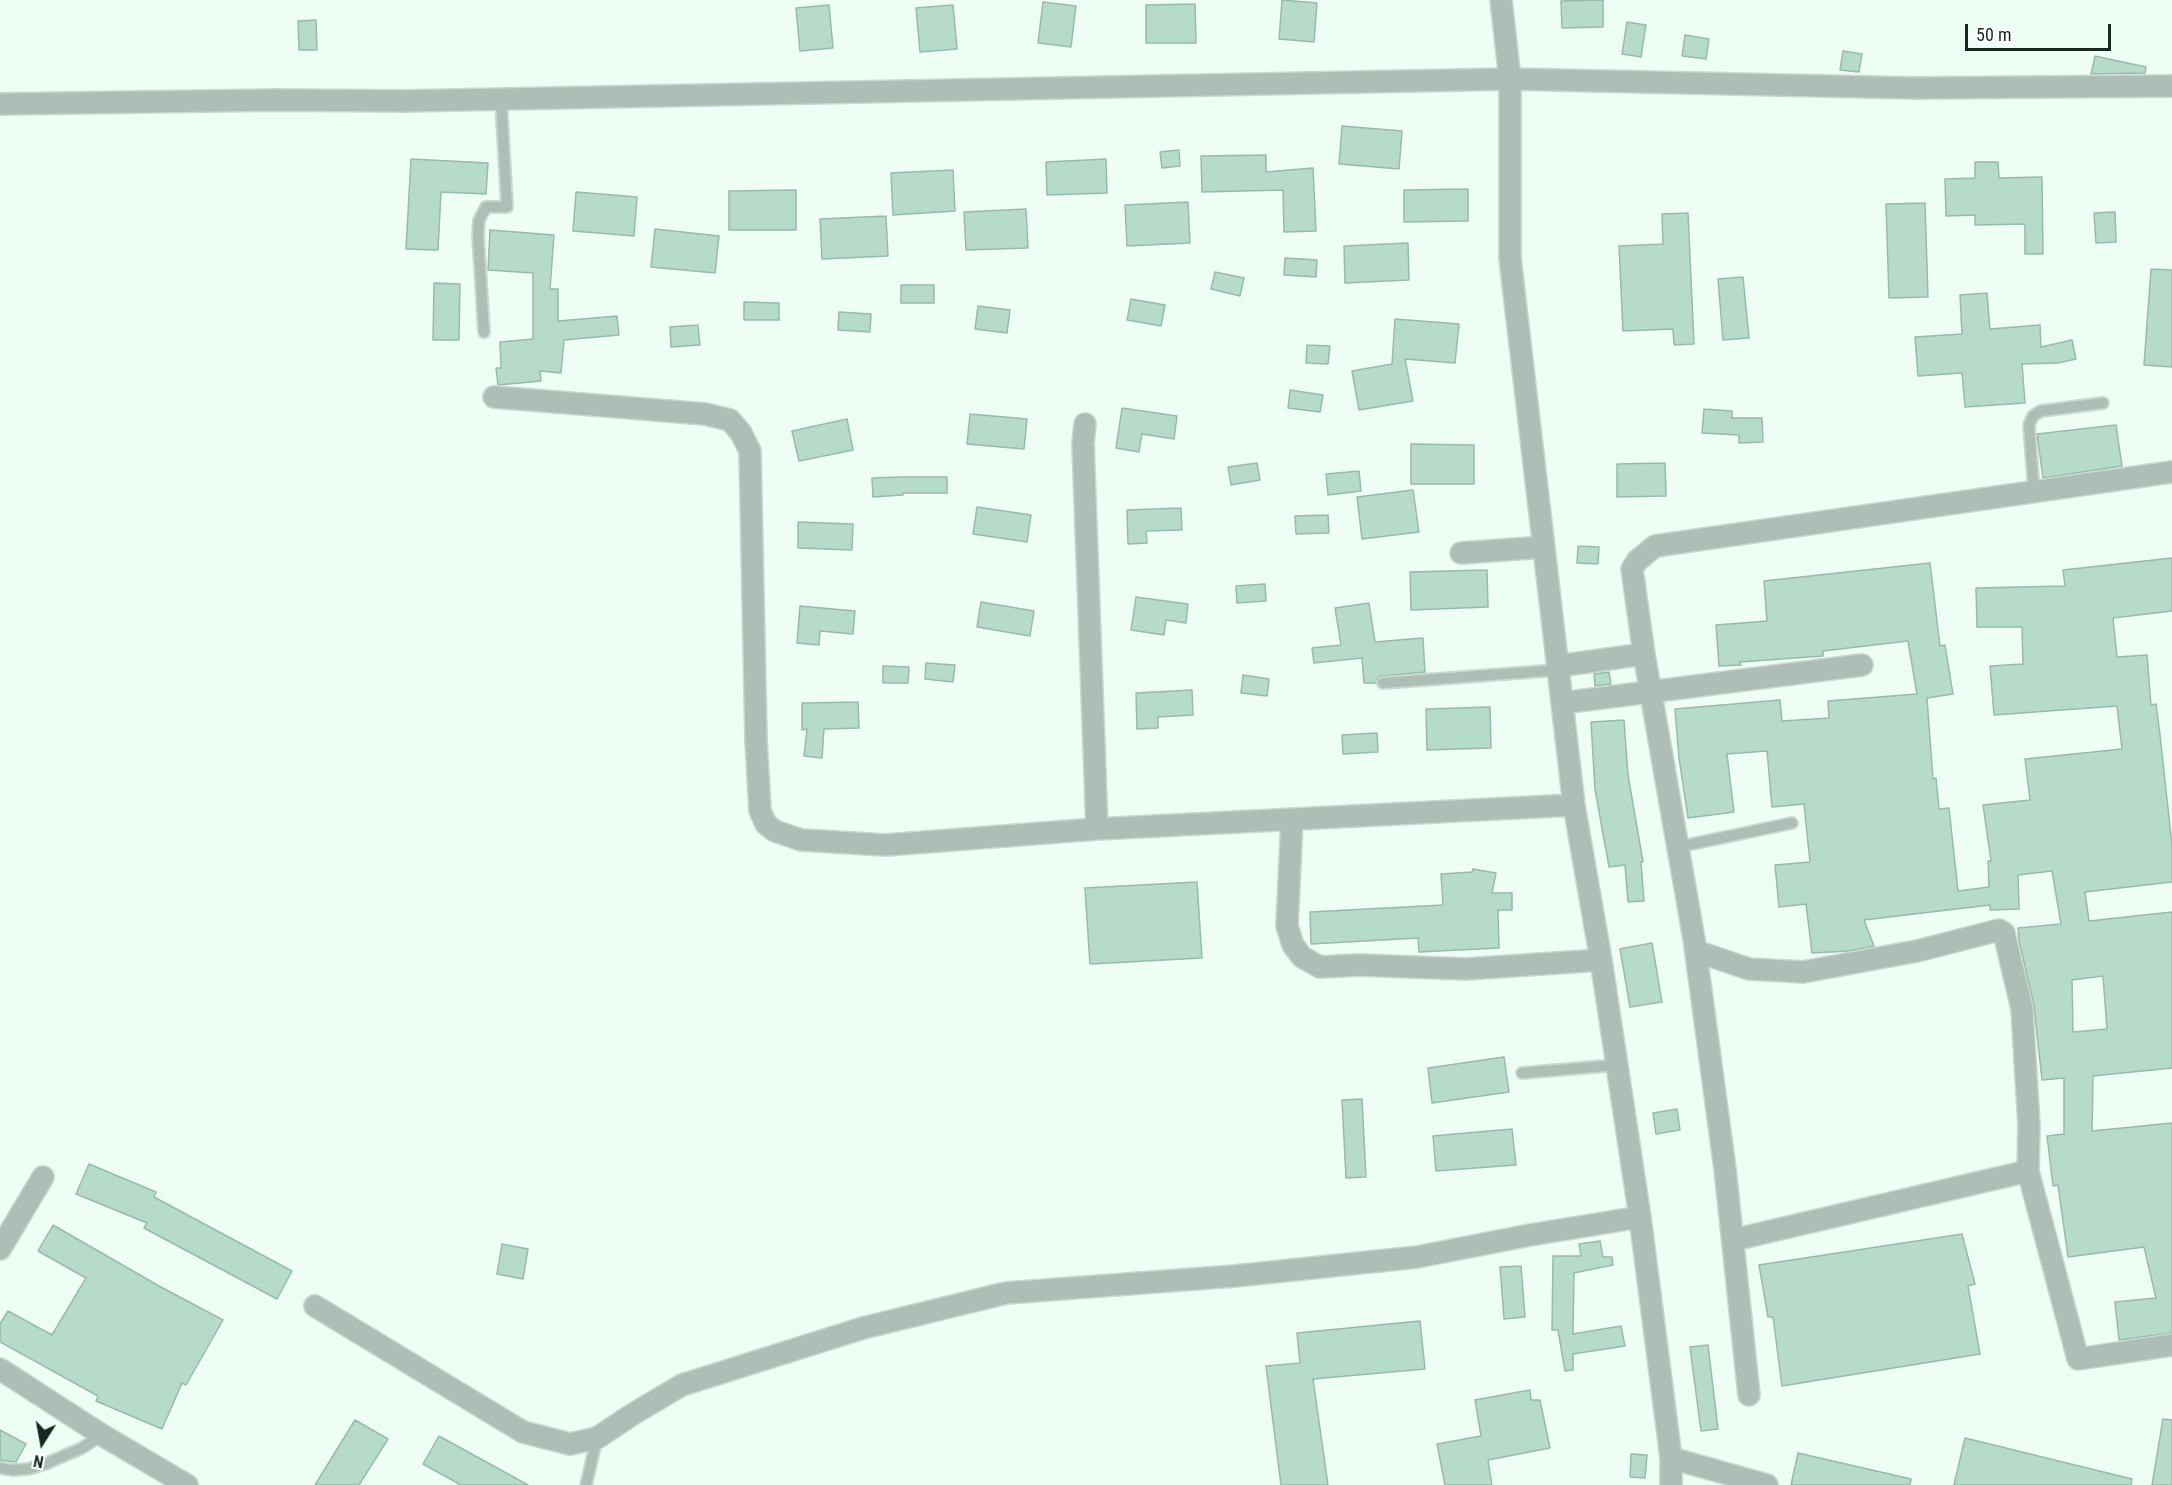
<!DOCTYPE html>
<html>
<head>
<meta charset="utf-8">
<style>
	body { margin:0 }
	#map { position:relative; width:2172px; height:1485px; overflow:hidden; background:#effef5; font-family:"Roboto Condensed",sans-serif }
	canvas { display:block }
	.north { position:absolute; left:12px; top:1413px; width:60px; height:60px; -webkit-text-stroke:4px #fff; paint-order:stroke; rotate:191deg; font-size:16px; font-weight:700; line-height:24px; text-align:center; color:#1a2821 }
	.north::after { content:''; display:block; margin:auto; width:21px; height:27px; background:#1a2821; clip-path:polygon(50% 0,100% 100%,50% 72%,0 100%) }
	.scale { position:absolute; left:1965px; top:24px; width:146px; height:27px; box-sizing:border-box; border:3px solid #1a2821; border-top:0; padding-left:8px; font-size:18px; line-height:21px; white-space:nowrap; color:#1a2821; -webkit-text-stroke:4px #fff; paint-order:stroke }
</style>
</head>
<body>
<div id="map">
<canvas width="2172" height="1485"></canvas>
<div class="north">N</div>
<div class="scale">50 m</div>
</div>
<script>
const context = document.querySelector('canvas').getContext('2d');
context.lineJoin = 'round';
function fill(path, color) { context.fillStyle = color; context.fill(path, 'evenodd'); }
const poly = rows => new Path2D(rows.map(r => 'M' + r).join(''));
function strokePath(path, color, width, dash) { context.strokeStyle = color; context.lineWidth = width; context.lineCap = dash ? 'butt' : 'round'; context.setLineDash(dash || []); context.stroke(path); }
const building = poly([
	[1282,0,1317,3,1314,42,1279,39,1282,0],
	[1603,0,1603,27,1562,28,1561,1,1603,0],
	[1043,2,1076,6,1071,47,1038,43,1043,2],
	[1195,4,1196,43,1146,43,1146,5,1195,4],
	[829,5,833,48,800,51,796,8,829,5],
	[953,5,957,49,920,52,916,8,953,5],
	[316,20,317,50,299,50,298,21,316,20],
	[1627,22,1646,25,1641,57,1622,54,1627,22],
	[1685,35,1709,39,1706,59,1682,56,1685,35],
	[1843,51,1862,54,1859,72,1840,70,1843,51],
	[2095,56,2146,67,2145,73,2091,74,2095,56],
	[1342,126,1402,131,1399,169,1339,164,1342,126],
	[1179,150,1180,166,1162,168,1160,152,1179,150],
	[1266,155,1266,172,1313,168,1316,231,1284,232,1283,190,1202,192,1201,156,1266,155],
	[411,159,488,163,486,194,441,192,438,250,406,249,411,159],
	[1106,159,1107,193,1047,195,1046,162,1106,159],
	[1975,162,1998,162,1999,178,2042,177,2043,254,2025,254,2025,224,1975,225,1975,215,1946,216,1945,179,1975,178,1975,162],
	[953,170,955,211,893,215,891,173,953,170],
	[1468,189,1468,221,1404,222,1404,190,1468,189],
	[796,190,796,230,729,230,729,191,796,190],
	[576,192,637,197,634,236,573,231,576,192],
	[1188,202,1190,243,1127,246,1125,205,1188,202],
	[1925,203,1928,297,1889,298,1886,204,1925,203],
	[1026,209,1028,248,966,250,964,212,1026,209],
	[2115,212,2116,242,2096,243,2094,213,2115,212],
	[1688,213,1694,344,1674,345,1673,329,1623,331,1619,246,1663,244,1662,214,1688,213],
	[886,216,888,256,822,259,820,219,886,216],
	[655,229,719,236,715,273,651,267,655,229],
	[490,230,554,235,550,289,558,289,558,321,617,316,619,335,564,340,561,373,540,371,541,381,498,385,496,368,501,368,500,342,533,339,533,273,488,270,490,230],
	[1408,243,1409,280,1345,283,1344,246,1408,243],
	[1285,258,1317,260,1316,277,1284,275,1285,258],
	[2151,269,2172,270,2172,367,2144,365,2151,269],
	[1215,272,1244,278,1240,296,1211,289,1215,272],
	[1743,277,1749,338,1723,340,1718,279,1743,277],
	[434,283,460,284,459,340,433,340,434,283],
	[901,285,934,285,934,303,901,303,901,285],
	[1987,293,1990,329,2040,325,2041,347,2072,340,2076,359,2058,363,2022,364,2025,403,1965,407,1962,373,1918,376,1915,337,1962,334,1960,295,1987,293],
	[1131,299,1165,305,1161,326,1127,320,1131,299],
	[744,302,779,303,779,320,744,320,744,302],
	[978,306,1010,310,1007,333,975,329,978,306],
	[839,312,871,314,870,332,838,330,839,312],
	[1395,319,1459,324,1455,363,1405,359,1413,401,1359,410,1352,371,1392,364,1395,319],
	[698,325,700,345,671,347,670,327,698,325],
	[1307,345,1330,346,1328,364,1306,363,1307,345],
	[1290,390,1323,395,1320,412,1288,408,1290,390],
	[1122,408,1177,416,1174,439,1142,434,1139,452,1116,448,1122,408],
	[1704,409,1732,411,1732,418,1762,418,1763,442,1739,443,1739,435,1702,433,1704,409],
	[970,414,1027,419,1024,449,967,444,970,414],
	[847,419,853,450,799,461,792,431,847,419],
	[2116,425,2122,466,2043,478,2037,434,2116,425],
	[1411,444,1474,445,1474,484,1411,484,1411,444],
	[1257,463,1260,480,1231,485,1228,467,1257,463],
	[1665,463,1666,496,1617,497,1617,464,1665,463],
	[1359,471,1361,491,1328,495,1326,474,1359,471],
	[902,477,947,477,947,493,903,493,903,495,873,497,872,478,902,477],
	[1413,490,1419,532,1362,539,1357,497,1413,490],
	[977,507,1031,515,1027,542,973,534,977,507],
	[1181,508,1182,530,1146,531,1147,543,1128,544,1127,510,1181,508],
	[1328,515,1329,533,1296,534,1295,516,1328,515],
	[798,522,853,524,852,550,798,548,798,522],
	[1578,546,1599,547,1598,564,1577,563,1578,546],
	[2172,558,2172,611,2113,618,2117,657,2147,655,2151,705,2156,704,2160,735,2172,845,2172,882,2085,892,2089,921,2172,912,2172,1068,2093,1076,2092,1131,2172,1123,2172,1333,2119,1340,2115,1302,2156,1298,2144,1247,2068,1257,2058,1185,2053,1186,2047,1136,2064,1134,2064,1078,2042,1080,2034,1006,2019,940,2018,928,2061,924,2052,871,2018,875,2019,909,1990,910,1990,905,1864,920,1874,946,1849,951,1812,953,1806,904,1779,907,1775,865,1810,862,1804,804,1772,807,1767,751,1727,754,1734,812,1688,818,1679,758,1675,709,1780,700,1782,721,1829,718,1828,701,1917,694,1908,641,1823,651,1823,656,1740,662,1741,665,1719,666,1716,625,1767,621,1764,581,1930,563,1940,646,1945,645,1953,694,1927,698,1933,779,1936,778,1939,809,1949,808,1958,891,1989,887,1988,861,1991,861,1983,805,2030,800,2025,759,2122,749,2117,706,1994,715,1990,666,2023,664,2022,627,1977,627,1976,588,2065,586,2063,570,2172,558],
	[2103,976,2107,1029,2073,1032,2072,980,2103,976],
	[1487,570,1488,607,1411,610,1410,572,1487,570],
	[1265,584,1266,601,1237,603,1236,586,1265,584],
	[1136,597,1188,604,1186,623,1166,620,1164,635,1131,630,1136,597],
	[981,602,1034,611,1030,636,977,627,981,602],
	[1369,603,1375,642,1423,638,1425,672,1382,676,1378,677,1376,683,1364,683,1362,658,1314,663,1312,648,1341,645,1335,608,1369,603],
	[800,606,855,611,853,634,820,631,819,645,797,643,800,606],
	[926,663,955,665,953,682,925,679,926,663],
	[883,666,909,667,908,683,883,683,883,666],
	[1609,672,1611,684,1595,686,1594,674,1609,672],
	[1243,675,1269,679,1267,696,1241,693,1243,675],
	[1192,690,1193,715,1158,717,1158,728,1137,729,1136,693,1192,690],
	[858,702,859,728,824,729,822,758,804,756,807,729,802,730,802,703,858,702],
	[1490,707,1491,748,1427,750,1426,709,1490,707],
	[1624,720,1628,775,1643,862,1641,862,1644,901,1628,902,1625,865,1609,867,1595,789,1591,722,1624,720],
	[1377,733,1378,752,1343,754,1342,735,1377,733],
	[1473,869,1496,873,1492,893,1512,893,1512,910,1498,910,1499,948,1419,952,1418,938,1311,944,1310,912,1443,905,1441,874,1472,872,1473,869],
	[1197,882,1202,958,1090,964,1085,888,1197,882],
	[1652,943,1662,1002,1630,1007,1620,949,1652,943],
	[1504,1057,1509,1092,1432,1103,1428,1068,1504,1057],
	[1362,1099,1366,1177,1346,1178,1342,1100,1362,1099],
	[1677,1109,1680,1130,1656,1134,1653,1113,1677,1109],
	[1512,1129,1516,1165,1436,1171,1433,1136,1512,1129],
	[89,1164,156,1192,154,1197,292,1271,277,1299,144,1228,147,1223,76,1194,89,1164],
	[53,1225,159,1286,223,1320,186,1385,182,1383,162,1429,96,1401,98,1396,0,1342,0,1324,8,1311,52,1335,86,1278,38,1251,53,1225],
	[1962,1234,1975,1284,1968,1286,1980,1354,1782,1386,1773,1317,1768,1317,1759,1265,1962,1234],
	[1600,1241,1603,1257,1612,1257,1613,1265,1574,1273,1573,1334,1621,1326,1625,1346,1573,1354,1573,1370,1565,1371,1558,1330,1552,1330,1553,1256,1581,1256,1579,1244,1600,1241],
	[502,1244,528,1249,523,1279,497,1274,502,1244],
	[1521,1266,1525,1317,1504,1319,1500,1267,1521,1266],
	[1420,1321,1425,1369,1313,1379,1328,1485,1281,1485,1266,1366,1300,1363,1297,1333,1420,1321],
	[1708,1345,1718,1429,1701,1431,1690,1347,1708,1345],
	[1530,1390,1531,1400,1540,1400,1550,1448,1488,1460,1492,1485,1445,1485,1437,1444,1481,1436,1475,1400,1530,1390],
	[2163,1419,2172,1420,2172,1485,2152,1485,2163,1419],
	[355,1420,388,1439,359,1485,315,1485,355,1420],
	[0,1430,26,1444,16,1462,0,1460,0,1430],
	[439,1436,528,1485,461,1485,423,1464,439,1436],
	[1965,1438,2132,1479,2131,1485,1954,1485,1965,1438],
	[1798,1453,1911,1479,1910,1485,1791,1485,1798,1453],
	[1631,1454,1647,1455,1645,1478,1630,1477,1631,1454]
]);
const lane = poly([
	[484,332,478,235,479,220,486,207,507,207,501,99],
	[2034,492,2029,425,2033,416,2041,411,2103,403],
	[1383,683,1558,670],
	[1678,847,1792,823],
	[1522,1073,1617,1065],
	[0,1468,13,1470,28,1469,45,1464,82,1448,102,1435],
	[586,1485,597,1438]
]);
const street = poly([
	[1501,0,1510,79,1510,258,1574,805,1601,960,1640,1217,1671,1458,1671,1485],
	[0,104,278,100,405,101,1510,79,1914,88,2172,86],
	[494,397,705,414,730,420,741,433,750,451,756,739,760,811,766,824,775,831,801,840,886,845,1097,829,1574,805],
	[1085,424,1083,444,1097,829],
	[1461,553,1544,547],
	[1558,666,1644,654],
	[1562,703,1862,665],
	[1292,819,1287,926,1293,945,1302,957,1320,967,1359,965,1466,969,1601,960],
	[1696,951,1749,969,1803,972,1917,951,1999,930,2004,933,2022,1009,2029,1126,2028,1171,2078,1359,2172,1345],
	[1733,1240,2028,1171],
	[0,1249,43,1177],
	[315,1306,523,1432,570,1444,597,1438,633,1414,682,1385,863,1328,1006,1293,1235,1276,1417,1257,1530,1235,1640,1217],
	[0,1369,102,1435,187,1485],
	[1749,1395,1725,1169,1694,939,1644,654,1632,569,1637,561,1655,546,2172,472],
	[1671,1458,1767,1485]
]);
fill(building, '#b6dbc8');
strokePath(building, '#97bba9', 1.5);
strokePath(lane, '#c9d7cf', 14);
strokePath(street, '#c9d7cf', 24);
strokePath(lane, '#aebdb5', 10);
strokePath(street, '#aebdb5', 21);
</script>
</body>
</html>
